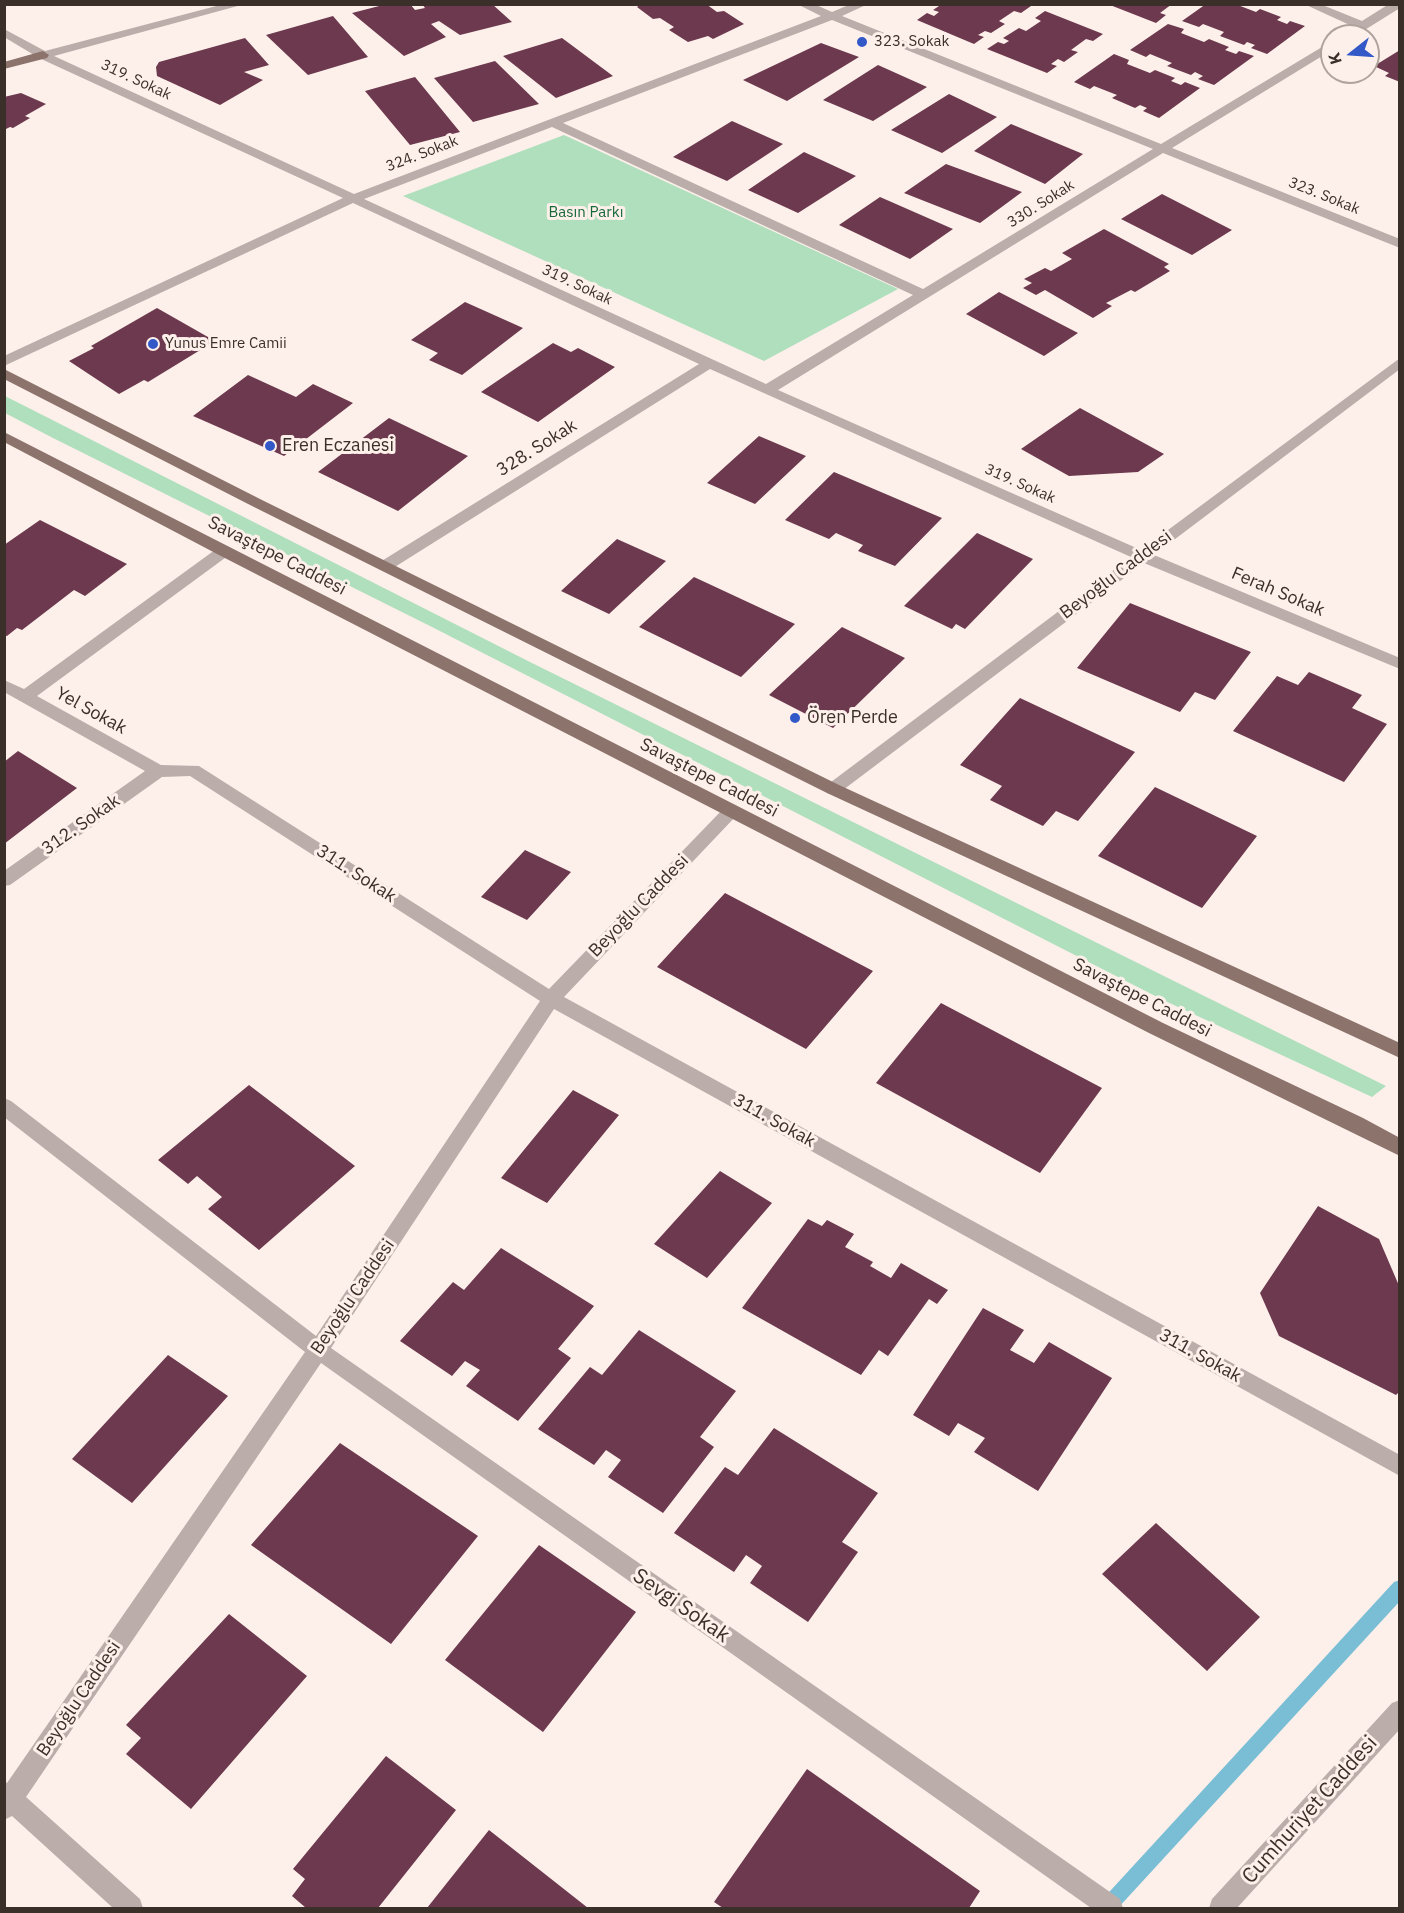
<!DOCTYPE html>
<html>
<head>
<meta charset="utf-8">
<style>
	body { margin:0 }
	#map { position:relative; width:1404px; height:1913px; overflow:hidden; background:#fdf0eb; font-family:"IBM Plex Sans",sans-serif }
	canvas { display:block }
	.frame { position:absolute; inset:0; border:6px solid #3b2f2a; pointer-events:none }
	.north { position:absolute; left:1320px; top:24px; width:60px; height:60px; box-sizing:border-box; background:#fdf0eb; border:2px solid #afa39e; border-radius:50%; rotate:253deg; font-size:16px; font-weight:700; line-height:24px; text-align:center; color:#3b2f2a }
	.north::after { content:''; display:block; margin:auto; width:21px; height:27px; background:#3358c8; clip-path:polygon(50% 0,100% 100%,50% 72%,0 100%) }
</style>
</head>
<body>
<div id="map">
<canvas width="1404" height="1913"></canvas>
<div class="frame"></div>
<div class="north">K</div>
</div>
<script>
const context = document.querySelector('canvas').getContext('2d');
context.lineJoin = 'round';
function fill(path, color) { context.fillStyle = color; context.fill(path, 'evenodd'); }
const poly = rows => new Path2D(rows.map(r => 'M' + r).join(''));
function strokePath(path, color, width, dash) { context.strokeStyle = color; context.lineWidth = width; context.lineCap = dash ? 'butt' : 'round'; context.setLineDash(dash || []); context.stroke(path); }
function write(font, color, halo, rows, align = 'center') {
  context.font = font + ' "IBM Plex Sans",sans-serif'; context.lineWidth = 6; context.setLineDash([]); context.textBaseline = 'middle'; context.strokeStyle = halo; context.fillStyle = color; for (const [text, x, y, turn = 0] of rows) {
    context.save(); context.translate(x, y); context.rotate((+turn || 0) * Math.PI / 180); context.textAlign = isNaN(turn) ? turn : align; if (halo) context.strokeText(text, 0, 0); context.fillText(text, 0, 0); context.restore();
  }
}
const green = poly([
	[564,135,597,150,898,289,764,361,403,196],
	[5,396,528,661,1386,1086,1372,1097,1163,1000,430,626,53,438,5,413]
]);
const stream = poly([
	[1400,1580,1400,1601,1118,1908,1097,1908,1100,1902,1394,1582,1400,1580]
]);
const building = poly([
	[387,4,410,4,415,10,425,8,422,4,492,4,512,22,460,35,439,21,431,24,446,37,404,56,352,13],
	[641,4,706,4,717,12,724,11,744,24,713,39,708,36,688,42,669,30,674,27,660,18,653,19,637,7],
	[942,4,1028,4,1031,6,1021,13,1014,11,999,21,1005,24,991,33,985,31,978,35,984,37,974,44,917,20,927,13,934,16,939,12,933,10],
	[1172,4,1160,13,1166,15,1156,23,1110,5],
	[1206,4,1235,4,1256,12,1260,9,1281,17,1277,20,1287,24,1290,21,1305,26,1267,54,1251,48,1255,45,1247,42,1244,45,1220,36,1224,32,1203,24,1199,27,1182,21],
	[1045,11,1103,34,1093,41,1086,39,1071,50,1078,52,1064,62,1058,59,1051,64,1057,66,1047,73,987,49,998,42,1004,44,1009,41,1003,38,1019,28,1026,31,1041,21,1035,18],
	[333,16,368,57,308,75,266,35],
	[1168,24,1184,29,1181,33,1204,42,1209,39,1229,47,1225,50,1236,54,1239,51,1254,56,1214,85,1198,79,1203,76,1195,72,1191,75,1167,66,1172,63,1150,54,1146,57,1130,50],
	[245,38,269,65,244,72,263,80,220,105,157,76,156,67,159,62],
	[562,38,613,76,556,98,503,56],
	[821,43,859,57,787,101,743,80],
	[1400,50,1400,82,1385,76,1389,73,1374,66],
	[1114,54,1129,60,1127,64,1150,73,1155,70,1175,78,1171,81,1181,85,1185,82,1200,88,1159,118,1143,111,1147,108,1140,105,1135,108,1112,98,1117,95,1094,86,1090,89,1074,82],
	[495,61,539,104,473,122,434,78],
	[878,65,927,87,873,121,823,100],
	[415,77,460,132,410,145,365,91],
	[21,93,46,104,25,116,30,118,13,128,10,127,4,130,4,97],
	[949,94,997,117,942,153,891,130],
	[732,121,783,144,727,181,673,157],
	[1011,124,1083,154,1045,184,974,151],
	[804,152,856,176,798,213,748,190],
	[946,164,1022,192,980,223,904,193],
	[1162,194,1232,230,1192,255,1121,219],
	[880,197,953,229,910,259,839,225],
	[1104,229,1169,264,1164,267,1170,271,1135,292,1131,290,1106,303,1112,306,1093,318,1045,290,1036,295,1023,288,1032,283,1024,279,1045,268,1051,271,1072,259,1062,253],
	[999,292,1078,333,1044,356,966,314],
	[465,302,523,328,462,375,429,360,438,353,411,340],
	[157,308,215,341,148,382,144,380,119,394,69,361,94,348,91,346],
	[553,343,571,352,578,348,615,367,538,422,481,392],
	[248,375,296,397,313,384,353,403,284,456,193,416],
	[1080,408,1164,454,1138,472,1069,476,1021,449],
	[389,418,468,456,398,511,318,472],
	[759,436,806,456,755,504,707,483],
	[834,472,942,518,895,566,858,551,863,545,836,533,829,539,785,520],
	[40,520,127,564,85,596,74,590,22,630,17,628,7,636,4,635,4,545],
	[977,533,1033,559,965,629,956,624,952,629,904,606],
	[617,539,666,561,609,614,561,591],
	[694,577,795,624,741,677,639,627],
	[1130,603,1251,652,1215,700,1195,692,1180,712,1077,668],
	[842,627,905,658,833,728,769,695],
	[1309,672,1362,695,1352,708,1387,724,1344,782,1233,731,1277,676,1298,685],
	[1020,698,1135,752,1078,821,1056,811,1043,826,990,800,1002,786,960,765],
	[18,751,77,788,4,844,4,762],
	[1155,787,1257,836,1202,908,1098,856],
	[525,850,571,872,527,920,481,897],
	[725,893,873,971,806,1049,657,967],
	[941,1003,1102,1088,1040,1173,876,1083],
	[249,1085,355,1166,259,1250,208,1209,222,1197,197,1176,188,1184,158,1160],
	[573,1090,619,1115,547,1203,501,1178],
	[720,1171,772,1203,707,1278,654,1244],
	[1318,1206,1379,1239,1400,1288,1400,1391,1396,1395,1279,1336,1260,1293],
	[808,1219,822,1226,827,1220,854,1234,845,1247,873,1262,870,1266,891,1278,901,1263,948,1290,937,1304,929,1299,888,1356,879,1350,861,1375,742,1308],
	[501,1248,594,1306,558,1349,571,1358,518,1421,466,1386,480,1370,465,1361,452,1376,400,1341,453,1282,464,1290],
	[983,1308,1024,1330,1010,1350,1034,1363,1049,1342,1112,1378,1038,1491,974,1452,985,1438,958,1423,949,1436,913,1415],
	[639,1330,736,1391,700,1437,714,1447,663,1513,608,1477,621,1460,606,1450,594,1465,538,1429,590,1367,602,1375],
	[168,1355,228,1396,132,1503,72,1459],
	[774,1428,878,1493,842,1542,858,1552,808,1622,750,1583,762,1566,746,1555,734,1572,674,1533,725,1467,738,1475],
	[340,1443,478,1536,391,1644,251,1545],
	[1156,1523,1260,1617,1207,1671,1102,1574],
	[539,1545,636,1612,543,1732,445,1660],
	[229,1614,307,1676,191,1809,126,1754,141,1738,126,1725],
	[386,1756,456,1810,378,1908,306,1908,292,1896,305,1879,293,1869],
	[807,1769,980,1891,969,1908,723,1908,714,1902],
	[489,1830,588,1908,427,1908]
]);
const minor = poly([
	[224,4,245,4,54,56,354,194,821,16,797,4,814,4,832,12,851,4,868,4,842,16,1161,144,1332,41,1332,50,1172,148,1400,239,1400,248,1163,153,778,390,1141,550,1400,358,1400,369,1154,555,1400,658,1400,669,1144,563,839,793,833,795,827,793,825,789,827,785,1131,557,710,369,390,570,380,570,377,566,380,562,699,364,353,203,4,366,4,356,343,198,39,58,4,37,4,29,45,51,224,4],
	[832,20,1153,149,923,289,563,123,832,20],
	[552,127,913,295,766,384,364,199,552,127],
	[1304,4,1320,4,1362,21,1389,4,1400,4,1400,8,1355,36,1341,36,1354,27,1304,4],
	[224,546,229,547,232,551,229,555,37,696,161,765,199,766,549,989,725,807,731,805,737,807,740,811,737,815,564,997,1400,1455,1400,1476,554,1009,331,1348,1120,1899,1123,1908,1091,1908,321,1363,26,1797,140,1899,143,1908,113,1908,12,1816,4,1820,4,1781,7,1783,305,1352,4,1117,4,1098,11,1101,316,1336,540,1001,190,776,162,777,10,885,4,886,4,871,145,771,4,692,4,680,24,689,219,547,224,546],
	[1400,1700,1400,1729,1237,1908,1209,1908,1212,1899,1392,1703,1400,1700]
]);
const major = poly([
	[43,51,49,55,47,58,4,69,4,62,43,51],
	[4,369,262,500,839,785,1400,1043,1400,1058,827,793,252,506,4,379,4,369],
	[4,432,1163,1023,1363,1118,1400,1138,1400,1156,1149,1033,219,555,4,442,4,432]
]);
const markers = [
	[862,42,6,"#3358c8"],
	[153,344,6,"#3358c8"],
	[270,446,6,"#3358c8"],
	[795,718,6,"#3358c8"]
];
const farPoinames = [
	["323. Sokak",874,42],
	["Yunus Emre Camii",165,344]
];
const farStreetnames = [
	["319. Sokak",136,80,25],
	["324. Sokak",422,154,-21],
	["323. Sokak",1324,196,22],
	["330. Sokak",1041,204,-32],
	["319. Sokak",577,285,25],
	["319. Sokak",1020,484,24]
];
const farParknames = [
	["Basın Parkı",586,213]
];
const poiNames = [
	["Eren Eczanesi",282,446],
	["Ören Perde",807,718]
];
const streetNames = [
	["328. Sokak",537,448,-32],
	["Savaştepe Caddesi",277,556,27],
	["Beyoğlu Caddesi",1116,575,-37],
	["Ferah Sokak",1278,592,23],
	["Yel Sokak",91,711,29],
	["Savaştepe Caddesi",709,778,27],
	["312. Sokak",81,825,-35],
	["311. Sokak",356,874,33],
	["Beyoğlu Caddesi",639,906,-46],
	["Savaştepe Caddesi",1142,998,27],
	["311. Sokak",774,1121,29],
	["Beyoğlu Caddesi",353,1297,-56],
	["311. Sokak",1200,1356,29],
	["Beyoğlu Caddesi",79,1699,-56]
];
const nearStreetnames = [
	["Sevgi Sokak",681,1606,35],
	["Cumhuriyet Caddesi",1310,1810,-48]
];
fill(green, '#afdfbc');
fill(stream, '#79bed5');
fill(building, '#6c394e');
fill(minor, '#bbada9');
fill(major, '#8c736c');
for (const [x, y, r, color] of markers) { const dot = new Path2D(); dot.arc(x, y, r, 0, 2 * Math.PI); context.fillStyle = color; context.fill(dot); strokePath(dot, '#fdf0eb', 2); }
write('15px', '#3b2f2a', '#fdf0eb', farPoinames, 'left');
write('15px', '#3b2f2a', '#fdf0eb', farStreetnames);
write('15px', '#17693a', '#fdf0eb', farParknames);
write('18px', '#3b2f2a', '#fdf0eb', poiNames, 'left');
write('18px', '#3b2f2a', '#fdf0eb', streetNames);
write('21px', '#3b2f2a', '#fdf0eb', nearStreetnames);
</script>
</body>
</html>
